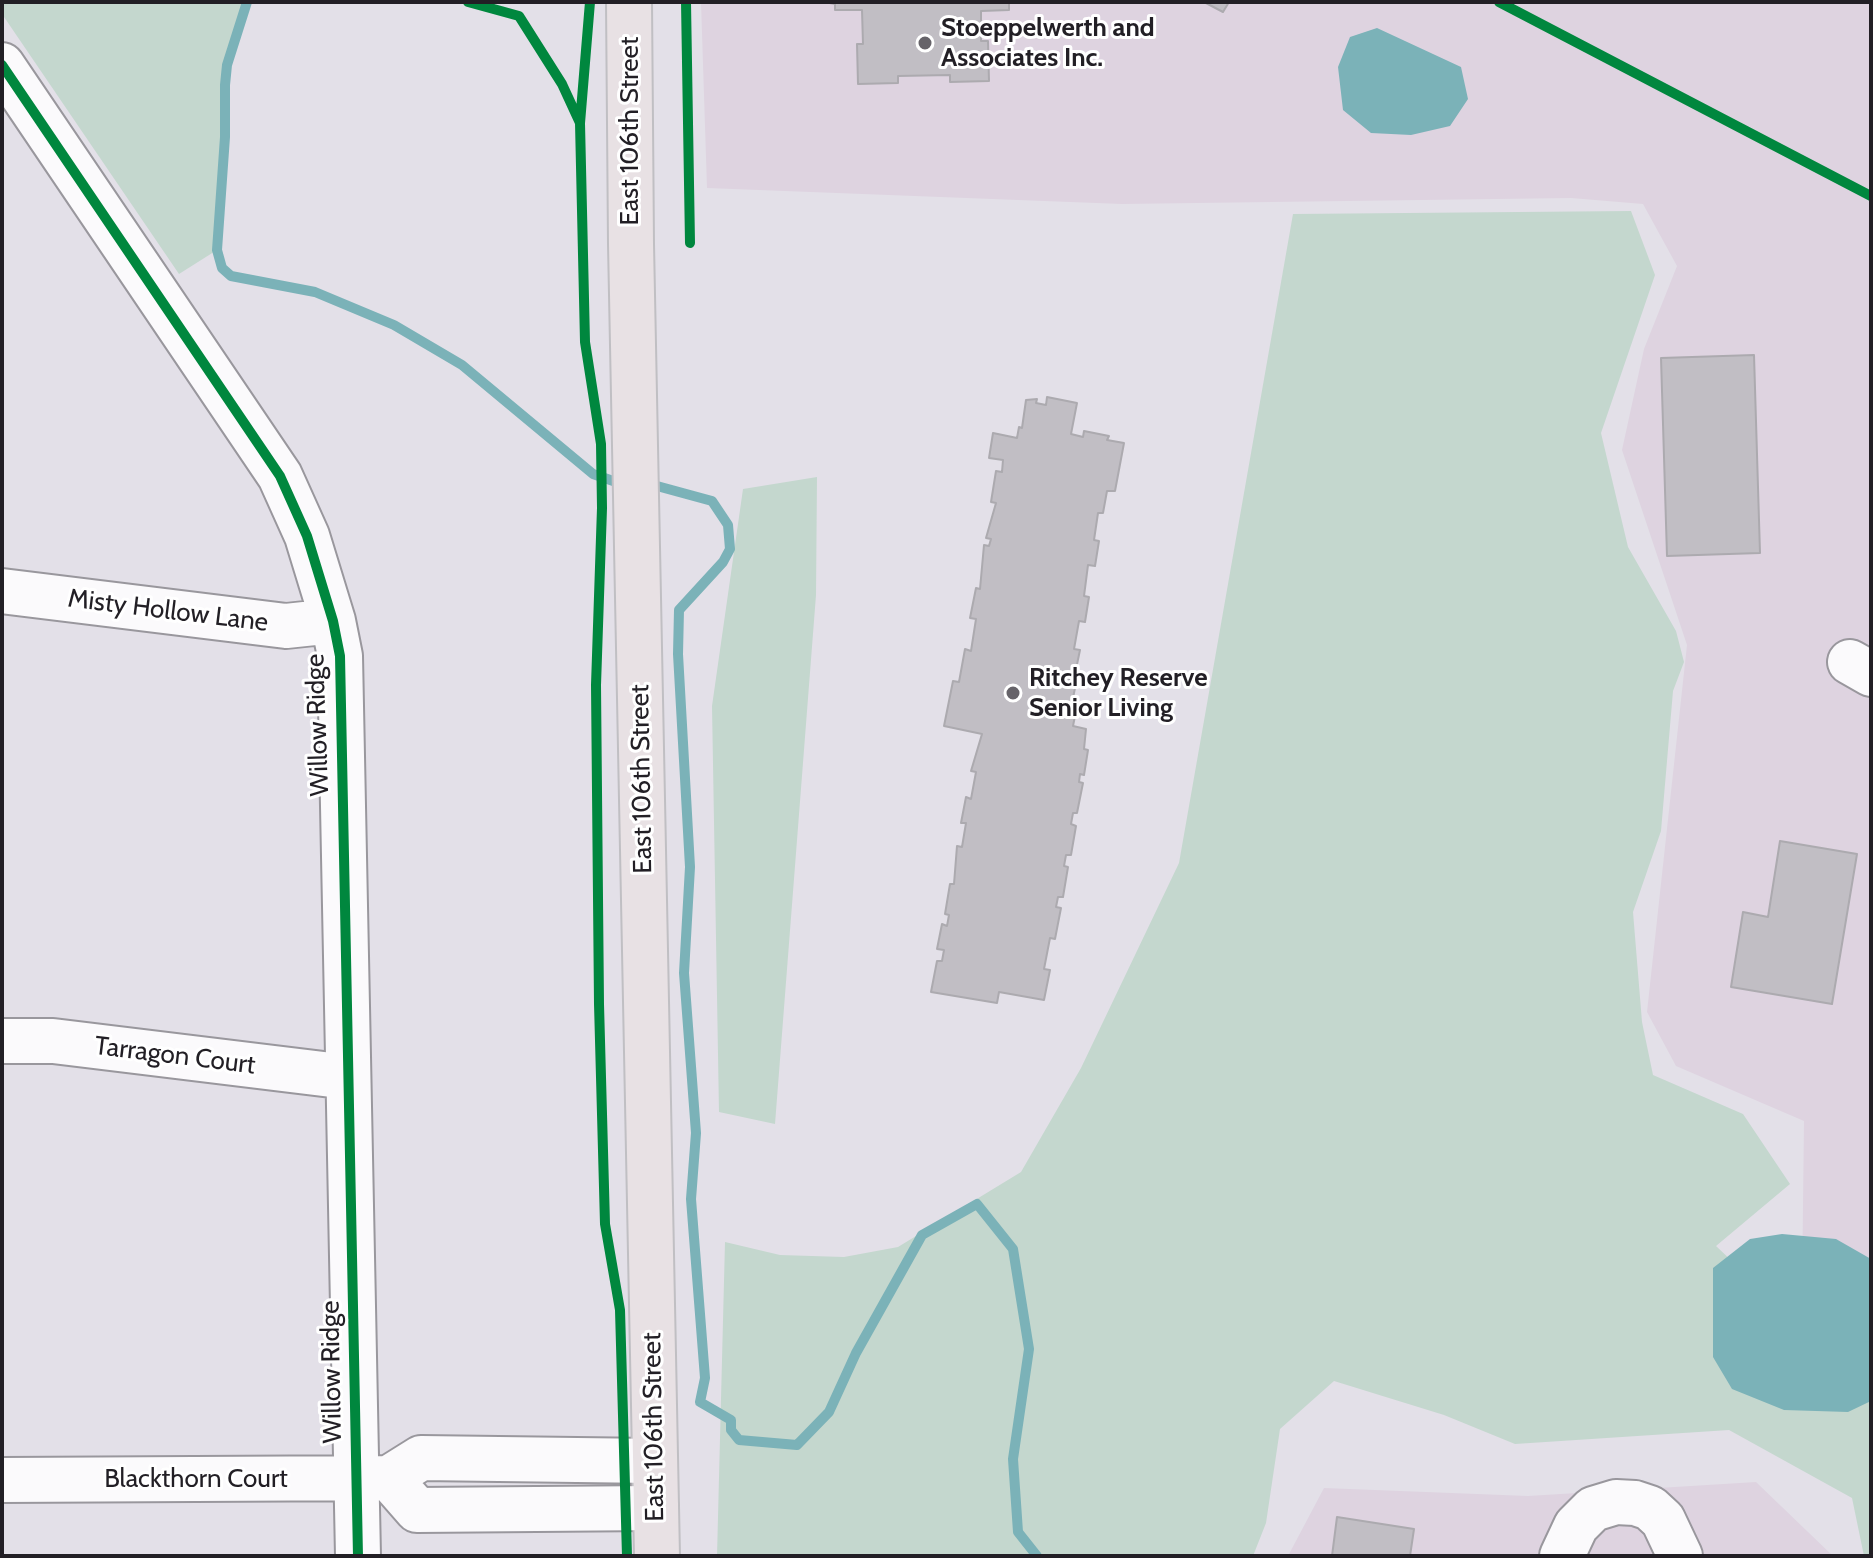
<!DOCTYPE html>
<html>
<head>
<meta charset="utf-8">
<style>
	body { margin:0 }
	#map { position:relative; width:1873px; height:1558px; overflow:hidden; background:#e3e0e8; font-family:Cabin,sans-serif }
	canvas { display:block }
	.frame { position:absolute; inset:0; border:4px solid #221f25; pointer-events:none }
</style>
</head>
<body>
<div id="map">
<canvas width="1873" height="1558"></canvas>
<div class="frame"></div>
</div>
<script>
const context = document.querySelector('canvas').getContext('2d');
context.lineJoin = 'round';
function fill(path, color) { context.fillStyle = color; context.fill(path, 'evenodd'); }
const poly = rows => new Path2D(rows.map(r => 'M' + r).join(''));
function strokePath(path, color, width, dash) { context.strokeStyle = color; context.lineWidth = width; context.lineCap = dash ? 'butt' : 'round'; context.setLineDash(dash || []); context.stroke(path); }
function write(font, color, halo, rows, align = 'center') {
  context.font = font + ' Cabin,sans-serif'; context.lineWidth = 6; context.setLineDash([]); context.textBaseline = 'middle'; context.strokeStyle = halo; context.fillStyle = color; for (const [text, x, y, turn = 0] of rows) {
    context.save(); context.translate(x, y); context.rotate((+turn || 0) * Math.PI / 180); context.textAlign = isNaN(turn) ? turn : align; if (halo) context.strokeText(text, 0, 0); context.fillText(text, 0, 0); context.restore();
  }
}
const commercial = poly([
	[701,2,1871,2,1871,1325,1802,1291,1804,1121,1676,1066,1647,1012,1687,645,1622,450,1644,349,1677,266,1643,204,1571,198,1122,204,707,188],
	[1756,1482,1833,1556,1288,1556,1324,1488,1528,1496]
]);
const green = poly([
	[2,2,247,2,227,65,217,250,179,274,2,14],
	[1631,211,1655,275,1601,433,1628,547,1676,631,1684,662,1673,691,1661,831,1633,912,1642,1022,1653,1075,1743,1114,1790,1184,1716,1246,1810,1335,1871,1347,1871,1556,1864,1556,1852,1498,1729,1430,1515,1444,1444,1415,1334,1381,1280,1429,1266,1523,1253,1556,717,1556,725,1242,780,1255,844,1257,898,1247,1021,1172,1081,1068,1179,863,1293,214],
	[817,477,816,595,775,1124,719,1112,712,706,743,489]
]);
const water = poly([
	[1377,28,1461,67,1468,99,1450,126,1411,135,1371,133,1343,110,1338,67,1350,37],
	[1782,1234,1836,1239,1871,1259,1871,1401,1848,1412,1784,1410,1732,1389,1713,1357,1713,1268,1750,1239]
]);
const stream = poly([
	[247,2,227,65,225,85,225,137,217,250,222,268,231,276,315,292,394,325,462,365,593,474,616,482],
	[657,486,712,501,728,525,730,549,723,562,679,610,678,654,690,867,684,973,696,1133,691,1199,705,1378,700,1402,731,1420,731,1430,739,1440,797,1445,829,1412,856,1353,922,1235,977,1204,1013,1249,1029,1349,1013,1459,1018,1532,1037,1556]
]);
const building = poly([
	[824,2,1009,2,1009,10,981,11,981,41,988,41,989,81,950,82,950,75,898,76,898,83,858,84,857,44,863,44,862,10,835,10,835,4,824,2],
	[1204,2,1229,2,1223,12,1204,2],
	[1754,355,1760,553,1667,556,1661,358,1754,355],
	[1047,397,1077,403,1071,434,1083,437,1084,431,1109,436,1107,440,1124,443,1115,491,1107,491,1103,513,1098,513,1094,540,1099,541,1095,566,1088,565,1084,596,1089,597,1085,622,1079,621,1074,649,1080,650,1075,674,1070,674,1069,682,1076,683,1072,703,1077,706,1073,726,1086,729,1084,749,1088,750,1084,775,1080,774,1079,782,1083,783,1077,813,1073,813,1071,824,1076,826,1071,855,1066,855,1064,866,1068,867,1063,897,1058,897,1056,907,1061,908,1055,939,1050,938,1044,969,1050,970,1044,1000,999,992,997,1003,931,992,937,961,942,961,944,950,937,949,942,924,947,926,949,915,945,914,950,884,954,884,957,846,962,847,966,823,961,823,966,797,971,799,976,772,971,771,982,734,944,726,953,681,959,682,965,649,971,651,976,619,970,618,976,588,980,589,984,545,989,546,991,539,986,538,996,503,991,502,996,471,1002,472,1003,460,989,458,993,433,1017,438,1019,427,1022,428,1026,400,1037,399,1036,403,1046,405,1047,397],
	[1780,841,1857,854,1832,1004,1731,987,1743,912,1768,917,1780,841],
	[1337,1517,1414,1529,1410,1556,1332,1556,1337,1517]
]);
const minor = poly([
	[2,65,280,476,307,536,333,621,340,656,358,1556],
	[2,591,286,626,333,621],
	[1850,662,1871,674],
	[2,1041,53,1041,348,1077],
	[655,1461,421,1458,389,1478,417,1510,656,1508],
	[2,1480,387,1478],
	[1562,1556,1576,1526,1593,1509,1616,1502,1635,1503,1650,1508,1663,1520,1680,1556]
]);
const major = poly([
	[629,2,631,244,657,1556]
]);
const cycleway = poly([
	[468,2,519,16,562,84,580,123],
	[590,2,580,123,585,342,601,444,602,508,596,685,599,1004,605,1224,620,1310,627,1556],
	[686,2,690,243],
	[1499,2,1871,196],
	[2,65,280,476,307,536,333,621,340,656,358,1556]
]);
const markers = [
	[925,43,8,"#666369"],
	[1013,693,8,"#666369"]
];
const poiNames = [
	["Stoeppelwerth and",941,28],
	["Associates Inc.",941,58],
	["Ritchey Reserve",1029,678],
	["Senior Living",1029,708]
];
const streetNames = [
	["East 106th Street",630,131,-90],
	["Misty Hollow Lane",168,611,7],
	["Willow Ridge",318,725,-92],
	["East 106th Street",642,779,-91],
	["Tarragon Court",175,1056,7],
	["Willow Ridge",332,1372,-91],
	["East 106th Street",654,1427,-91],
	["Blackthorn Court",196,1479]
];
fill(commercial, '#ded3e0');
fill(green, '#c4d7ce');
fill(water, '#7bb2b8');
strokePath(stream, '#7bb2b8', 10);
fill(building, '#c1bec4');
strokePath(building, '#acaaaf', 2);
strokePath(minor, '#99979d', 48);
strokePath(major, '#c0bfc3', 48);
strokePath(minor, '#fbfafc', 44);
strokePath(major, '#e8e1e4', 44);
strokePath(cycleway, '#00873e', 10);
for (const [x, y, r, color] of markers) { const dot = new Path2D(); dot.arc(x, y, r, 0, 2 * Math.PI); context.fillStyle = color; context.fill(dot); strokePath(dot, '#fff', 3); }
write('bold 26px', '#221f25', '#fff', poiNames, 'left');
write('26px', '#221f25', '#fff', streetNames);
</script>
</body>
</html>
